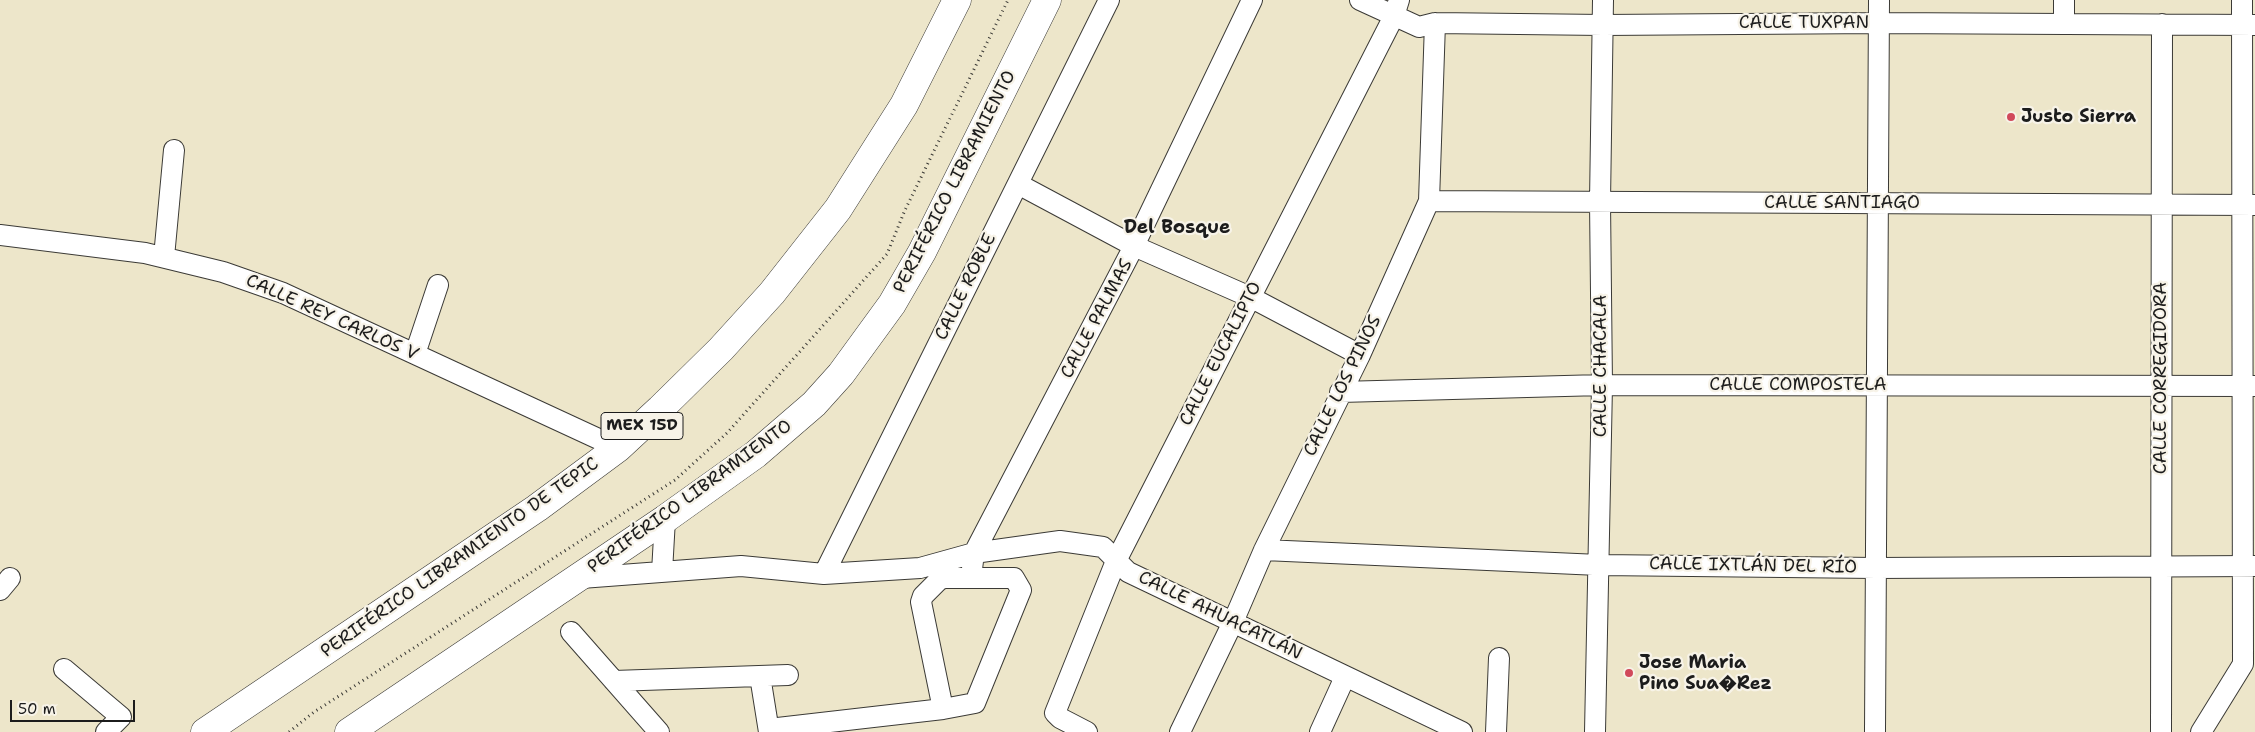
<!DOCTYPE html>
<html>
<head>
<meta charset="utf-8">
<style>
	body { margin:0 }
	#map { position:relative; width:2255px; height:732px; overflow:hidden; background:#ede6ca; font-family:"Shantell Sans",sans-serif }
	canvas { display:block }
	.scale { position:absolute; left:10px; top:700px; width:125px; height:22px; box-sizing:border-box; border:2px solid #1c1c1c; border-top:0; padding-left:6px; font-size:15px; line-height:18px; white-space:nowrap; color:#1c1c1c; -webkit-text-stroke:4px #f7f3e8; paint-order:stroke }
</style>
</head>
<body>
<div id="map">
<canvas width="2255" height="732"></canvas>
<div class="scale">50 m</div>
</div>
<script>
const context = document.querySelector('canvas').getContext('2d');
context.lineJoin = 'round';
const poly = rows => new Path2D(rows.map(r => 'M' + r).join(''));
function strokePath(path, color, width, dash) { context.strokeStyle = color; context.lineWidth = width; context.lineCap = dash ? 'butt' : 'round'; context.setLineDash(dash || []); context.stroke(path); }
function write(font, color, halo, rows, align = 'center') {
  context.font = font + ' "Shantell Sans",sans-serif'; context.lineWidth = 4.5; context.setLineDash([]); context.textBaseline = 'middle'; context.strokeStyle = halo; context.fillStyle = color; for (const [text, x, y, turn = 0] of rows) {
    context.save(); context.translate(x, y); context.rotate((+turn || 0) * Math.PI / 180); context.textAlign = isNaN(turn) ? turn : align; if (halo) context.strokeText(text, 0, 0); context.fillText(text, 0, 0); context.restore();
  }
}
const path = poly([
	[289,732,314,712,675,480,727,433,887,254,905,210,1008,0]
]);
const minor = poly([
	[1360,0,1419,27,1435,23,1603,25,1879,23,2255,25],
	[2064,0,2064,24],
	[1018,184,1134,246,1250,297,1360,355],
	[1429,201,2255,205],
	[0,235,145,253,223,272,283,293,618,448],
	[164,257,174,150],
	[415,354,438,285],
	[1340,392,1602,385,2255,386],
	[1264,550,1599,565,1876,568,2255,566],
	[662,572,665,519],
	[824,574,1109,0],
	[971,577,974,553,1134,246,1252,0],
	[581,578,741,566,824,574,920,568,974,553,1060,541,1103,547,1128,572,1462,732],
	[0,590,10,578],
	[571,632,659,732],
	[64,669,121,717,106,732],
	[760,676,769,732],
	[614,681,788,675],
	[769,729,943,709,975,703,1021,590,1014,578,944,578,939,580,923,596,921,602,943,709],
	[1087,732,1060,718,1055,713,1116,561,1394,16,1399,0],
	[1180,732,1233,622,1264,550,1360,355,1429,201,1435,23],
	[1320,732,1345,677],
	[1496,732,1499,658],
	[1595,732,1602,385,1600,202,1603,0],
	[1875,732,1879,0],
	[2161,732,2162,24],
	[2201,732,2243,664,2242,0]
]);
const highway = poly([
	[205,732,537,508,618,448,660,409,721,349,772,293,838,209,904,105,957,0],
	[349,732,665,519,756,454,814,404,841,374,892,304,922,252,1047,0]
]);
const markers = [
	[2011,117,5,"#d1495b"],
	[1629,673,5,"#d1495b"]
];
const shields = [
	[642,426,82]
];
const shieldNames = [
	["MEX 15D",642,426]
];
const streetNames = [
	["CALLE TUXPAN",1804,23],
	["PERIFÉRICO LIBRAMIENTO",955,182,-63],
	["CALLE SANTIAGO",1842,203],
	["CALLE ROBLE",966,287,-64],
	["CALLE REY CARLOS V",332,318,24],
	["CALLE PALMAS",1097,319,-62],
	["CALLE EUCALIPTO",1221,354,-63],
	["CALLE CHACALA",1601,366,-90],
	["CALLE CORREGIDORA",2161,378,-90],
	["CALLE COMPOSTELA",1798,385],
	["CALLE LOS PINOS",1343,386,-64],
	["PERIFÉRICO LIBRAMIENTO",690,497,-36],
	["PERIFÉRICO LIBRAMIENTO DE TEPIC",460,558,-35],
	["CALLE IXTLÁN DEL RÍO",1753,566,1],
	["CALLE AHUACATLÁN",1220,616,26]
];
const poiNames = [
	["Justo Sierra",2021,117],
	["Jose Maria",1639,663],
	["Pino Sua�Rez",1639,684]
];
const neighbourhoodNames = [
	["Del Bosque",1177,228]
];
strokePath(minor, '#3b3a36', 22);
strokePath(highway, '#3b3a36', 29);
strokePath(path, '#3b3a36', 3, [1, 4]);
strokePath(minor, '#fff', 20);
strokePath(highway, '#fff', 28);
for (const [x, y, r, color] of markers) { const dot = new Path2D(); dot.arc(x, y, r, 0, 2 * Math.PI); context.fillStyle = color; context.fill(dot); strokePath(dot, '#f7f3e8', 2); }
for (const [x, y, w] of shields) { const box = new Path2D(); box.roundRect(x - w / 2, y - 13.5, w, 27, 4); context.fillStyle = '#f7f3e8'; context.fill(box); strokePath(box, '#1c1c1c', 1); }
write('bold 16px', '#1c1c1c', null, shieldNames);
write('18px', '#1c1c1c', '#f7f3e8', streetNames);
write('bold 18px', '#1c1c1c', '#f7f3e8', poiNames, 'left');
write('bold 19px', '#1c1c1c', '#f7f3e8', neighbourhoodNames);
</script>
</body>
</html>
